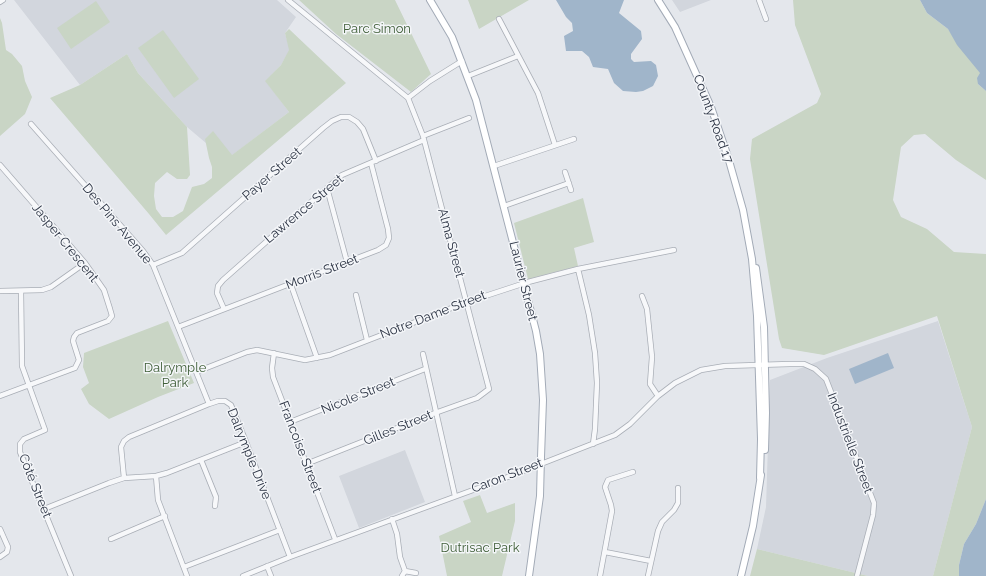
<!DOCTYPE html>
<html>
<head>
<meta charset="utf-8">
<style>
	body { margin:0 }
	canvas { display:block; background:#e4e7ec }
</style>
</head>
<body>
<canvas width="986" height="576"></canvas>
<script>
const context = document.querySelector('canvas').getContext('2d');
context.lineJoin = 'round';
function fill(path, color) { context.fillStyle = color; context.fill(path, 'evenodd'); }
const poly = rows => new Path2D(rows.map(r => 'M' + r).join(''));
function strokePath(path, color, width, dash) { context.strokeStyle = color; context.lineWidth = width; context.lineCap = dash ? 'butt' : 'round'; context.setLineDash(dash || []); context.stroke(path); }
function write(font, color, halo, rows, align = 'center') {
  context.font = font + ' Raleway,sans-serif'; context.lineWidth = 3; context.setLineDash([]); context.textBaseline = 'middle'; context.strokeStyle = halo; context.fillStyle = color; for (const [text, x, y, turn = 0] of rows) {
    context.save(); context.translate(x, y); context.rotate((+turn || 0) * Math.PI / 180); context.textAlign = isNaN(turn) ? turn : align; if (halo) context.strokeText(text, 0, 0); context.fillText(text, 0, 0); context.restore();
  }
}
const built = poly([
	[14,0,277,0,296,17,285,33,290,50,281,65,266,81,289,112,226,160,187,127,138,73,127,54,80,85],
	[672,0,711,0,680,12],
	[938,321,972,427,933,576,868,576,757,549,766,507,770,380,827,358],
	[405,450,425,502,359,528,339,476]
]);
const green = poly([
	[299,0,395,0,431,74,411,92,336,34],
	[468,0,529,0,479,29],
	[793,0,920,0,927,13,948,29,981,73,978,84,986,91,986,180,956,160,925,134,914,135,901,147,893,200,901,217,927,229,954,252,986,254,986,499,976,524,964,544,959,565,959,576,933,576,972,427,937,316,824,355,782,348,779,339,750,159,752,139,817,103,821,94,795,25],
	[96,1,110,22,71,49,57,28],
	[0,18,2,23,6,50,12,54,22,66,25,81,32,97,25,114,0,136],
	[289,29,346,83,166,235,149,214,50,98,80,85,127,54,138,73,187,127,190,175,187,179,177,179,167,172,155,183,154,196,156,209,162,217,173,217,183,211,192,187,204,184,212,178,212,167,209,158,205,139,213,131,232,155,289,112,265,81,281,65,289,50,285,33],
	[163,30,199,79,174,98,138,48],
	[583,198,594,242,574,248,578,266,528,279,514,223],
	[168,321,194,383,158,397,109,419,89,404,81,389,89,383,83,367,84,353],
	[480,495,487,513,515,503,515,521,502,576,447,576,439,536,471,522,463,501],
	[757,549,868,576,750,576]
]);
const water = poly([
	[556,0,624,0,619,13,641,31,642,39,631,54,631,59,634,62,651,61,656,65,658,76,653,86,643,91,636,92,623,91,614,83,608,69,593,67,589,57,582,51,566,51,564,36,573,31,572,23,566,17],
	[920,0,986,0,986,91,978,84,977,78,980,73,957,45,948,29,927,13],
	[888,353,894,368,855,384,849,369],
	[986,499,986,576,959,576,959,565,964,544,976,524]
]);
const minor = poly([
	[288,0,408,98,423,136,489,389,477,398,435,413,306,464],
	[759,0,766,19],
	[0,2,3,0],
	[499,19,538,93,555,145],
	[468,76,518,56],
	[408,98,430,81,462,61],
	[31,124,143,251,153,265,209,404],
	[423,136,469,118],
	[0,165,85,263,104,290,110,309,112,316,108,321,77,333,74,337,73,341,79,360,75,368,0,396],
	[494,166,574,139],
	[565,172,571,190],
	[327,188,347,262],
	[504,206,569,183],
	[153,265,182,253,323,128,332,121,341,117,349,117,357,122,363,129,376,161],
	[578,269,589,315,595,353,597,383,595,429,593,444],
	[291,285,317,358],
	[0,291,42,290,51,287,85,263],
	[21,291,22,366,45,430,24,439,20,444,20,452,71,576],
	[356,295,367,340],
	[642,296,647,309,652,357,650,384,658,396],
	[224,309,217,293,218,286,223,280,327,188,342,175,424,140],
	[178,327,378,250,386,245,389,238,388,229,371,163],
	[274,353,272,368,273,377,335,539],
	[423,354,455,496],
	[196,372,247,352,257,350,305,360,330,355,467,302,528,282,578,269,674,250],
	[290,422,425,369],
	[201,460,216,497,215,506],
	[156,476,158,500,187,576],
	[124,478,121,447,124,441,129,437,209,404,218,401,225,401,231,405,246,442,290,557],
	[44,509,109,483,124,478,156,476,167,473,246,442],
	[392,519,397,534,400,557,405,571,402,576],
	[0,529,8,547,7,552,0,557],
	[111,539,165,516],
	[605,552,651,561],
	[267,566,271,576],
	[184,567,280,530],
	[405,571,416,573],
	[243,576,290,557,495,482,615,435,630,424,658,396,675,383,701,370,725,366,790,364,804,364,815,369,826,379,874,503,873,515,857,576],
	[600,576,612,511,611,505,605,487,608,480,633,472],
	[648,576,658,531,662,522,674,510,678,503,678,488]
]);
const major = poly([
	[430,0,452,37,476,100,536,331,540,354,543,400,541,457,540,496,529,576],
	[658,0,675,27,711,107,728,157,743,210,752,259,757,316,761,439,760,478],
	[756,268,764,327,766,413,765,450],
	[741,576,753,526,761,475]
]);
const parkNames = [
	["Parc Simon",377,29],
	["Dalrymple",175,368],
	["Park",175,383],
	["Dutrisac Park",480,548]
];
const streetNames = [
	["County Road 17",713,119,70],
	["Payer Street",272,174,-41],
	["Lawrence Street",304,209,-40],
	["Des Pins Avenue",117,224,50],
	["Jasper Crescent",65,243,51],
	["Alma Street",451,243,75],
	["Morris Street",322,272,-21],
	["Laurier Street",523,281,76],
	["Notre Dame Street",433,315,-21],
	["Nicole Street",358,396,-22],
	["Gilles Street",398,428,-22],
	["Industrielle Street",850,443,69],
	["Francoise Street",300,447,69],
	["Dalrymple Drive",249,454,68],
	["Caron Street",507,476,-21],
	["Côté Street",35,486,68]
];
fill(built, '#d2d6dd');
fill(green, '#c9d5c5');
fill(water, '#a0b5ca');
strokePath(minor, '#a9aeb6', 6);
strokePath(major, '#a3abb7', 8);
strokePath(minor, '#f7f8fa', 4.5);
strokePath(major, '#fff', 6);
write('13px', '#405f39', '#f4f6f9', parkNames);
write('13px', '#2c3444', '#f4f6f9', streetNames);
</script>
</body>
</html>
